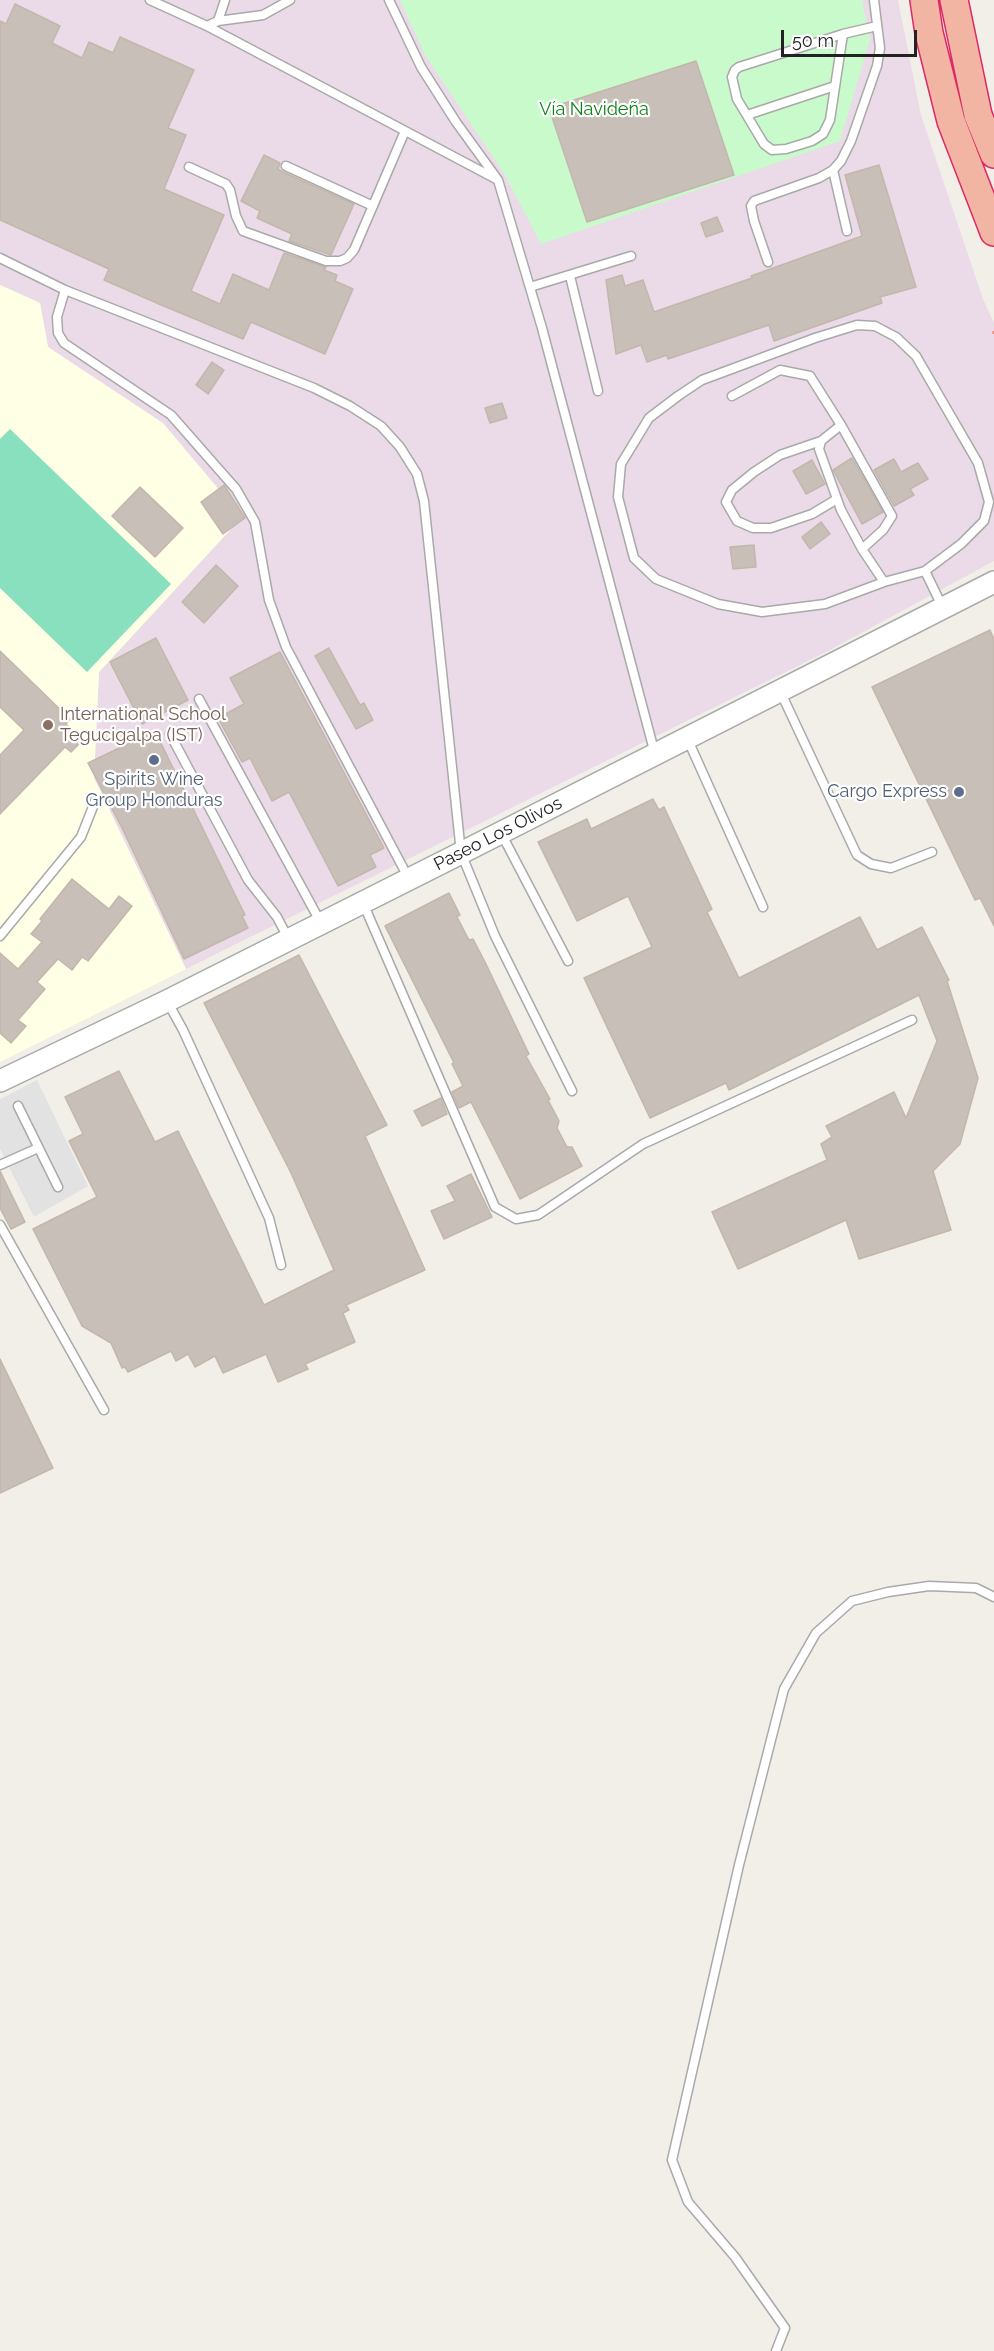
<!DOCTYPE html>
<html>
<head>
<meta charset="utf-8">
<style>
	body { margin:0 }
	#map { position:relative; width:994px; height:2351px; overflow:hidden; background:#f2efe9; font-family:Raleway,sans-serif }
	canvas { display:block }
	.scale { position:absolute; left:781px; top:30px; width:136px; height:27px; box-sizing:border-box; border:3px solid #222; border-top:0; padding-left:8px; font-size:18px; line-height:21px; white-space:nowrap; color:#222; -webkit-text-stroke:4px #fff; paint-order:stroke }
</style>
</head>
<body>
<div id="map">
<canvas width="994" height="2351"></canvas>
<div class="scale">50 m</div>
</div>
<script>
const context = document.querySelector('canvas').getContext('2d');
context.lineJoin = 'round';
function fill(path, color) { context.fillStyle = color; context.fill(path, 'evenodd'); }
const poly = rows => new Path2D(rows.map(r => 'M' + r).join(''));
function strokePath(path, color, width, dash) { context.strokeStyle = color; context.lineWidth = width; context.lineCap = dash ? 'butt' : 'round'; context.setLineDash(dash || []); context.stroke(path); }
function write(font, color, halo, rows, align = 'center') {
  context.font = font + ' Raleway,sans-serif'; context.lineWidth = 4.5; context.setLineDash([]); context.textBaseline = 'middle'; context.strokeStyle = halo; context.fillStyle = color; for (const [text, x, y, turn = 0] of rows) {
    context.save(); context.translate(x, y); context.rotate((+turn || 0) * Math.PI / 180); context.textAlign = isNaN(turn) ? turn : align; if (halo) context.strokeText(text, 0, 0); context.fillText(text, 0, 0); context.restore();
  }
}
const industrial = poly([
	[0,0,898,0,921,115,983,299,994,323,994,561,830,650,186,969,94,778,99,672,242,517,83,371,48,347,40,303,0,285]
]);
const education = poly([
	[0,285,40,303,48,347,163,423,242,517,99,672,94,778,186,969,0,1062]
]);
const park = poly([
	[400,0,862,0,870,39,840,141,541,244,505,175,425,55]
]);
const pitch = poly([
	[10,429,171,584,87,672,0,588,0,439]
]);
const parking = poly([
	[37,1080,88,1186,34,1217,0,1149,0,1099]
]);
const building = poly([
	[15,4,60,26,52,43,82,58,89,42,113,53,120,37,194,70,168,128,186,135,164,189,224,215,191,291,220,304,233,274,269,290,284,253,326,267,324,270,337,275,335,281,353,289,325,354,251,322,243,339,159,304,104,280,109,269,0,220,0,21,6,24,15,4],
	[696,61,734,175,587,222,549,108,696,61],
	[264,155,280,163,278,169,283,172,354,204,331,255,289,241,292,234,257,218,260,211,241,201,264,155],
	[879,165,916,287,880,297,882,303,774,341,769,325,668,359,667,355,647,362,641,345,616,354,606,280,622,275,625,286,643,280,654,312,752,278,751,276,862,236,845,175,879,165],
	[717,217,723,231,706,237,701,223,717,217],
	[212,362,224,370,208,394,196,385,212,362],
	[502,403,507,418,490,423,485,408,502,403],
	[852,458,883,512,862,524,833,470,852,458],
	[894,459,901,472,918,463,928,479,910,489,914,495,894,506,874,470,894,459],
	[812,460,825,484,806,494,793,471,812,460],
	[224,485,245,518,223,534,201,502,224,485],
	[140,487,183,528,155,557,112,516,140,487],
	[821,522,830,534,810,549,802,537,821,522],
	[754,545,756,567,733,569,730,547,754,545],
	[216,565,238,586,204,623,182,602,216,565],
	[990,630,994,639,994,926,980,898,975,900,872,687,990,630],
	[156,638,188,700,142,724,110,662,156,638],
	[329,648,360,705,364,703,373,720,356,729,315,656,329,648],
	[0,651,70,719,66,724,83,740,71,752,65,747,0,814,0,755,24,730,0,707,0,651],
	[280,652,384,848,370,855,376,867,338,886,289,792,272,801,250,758,242,762,218,718,244,704,230,678,280,652],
	[155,731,245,915,242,916,248,928,184,959,122,828,88,763,155,731],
	[653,799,659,810,664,807,712,909,707,912,739,978,860,917,877,950,922,927,949,980,947,981,978,1078,960,1144,933,1171,951,1230,859,1259,846,1220,738,1269,712,1212,827,1160,821,1144,832,1137,826,1126,894,1092,906,1118,937,1041,919,995,729,1090,726,1083,650,1118,584,978,652,947,628,896,577,921,538,842,587,819,591,829,653,799],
	[72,879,109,909,119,896,132,906,88,961,82,957,72,970,58,959,37,982,45,989,18,1020,26,1026,11,1043,0,1033,0,953,18,969,42,942,31,934,42,921,40,919,72,879],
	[449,893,460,915,457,917,469,940,473,939,485,962,529,1054,526,1056,550,1099,548,1100,559,1121,557,1128,567,1147,572,1147,582,1166,520,1199,471,1102,459,1108,452,1092,463,1086,452,1064,454,1063,385,926,449,893],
	[299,955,387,1125,365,1136,425,1270,346,1305,349,1310,343,1313,355,1342,305,1364,308,1369,278,1382,266,1354,223,1373,215,1356,195,1367,188,1354,176,1361,171,1351,128,1372,125,1367,122,1368,111,1343,82,1326,33,1229,97,1197,69,1141,83,1134,65,1097,119,1071,155,1142,178,1131,264,1305,334,1270,291,1173,204,1003,299,955],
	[441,1098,447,1114,422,1126,414,1111,441,1098],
	[0,1171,25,1222,11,1229,0,1208,0,1171],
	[471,1174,492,1217,444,1239,431,1211,455,1201,447,1186,471,1174],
	[0,1359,53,1468,0,1493,0,1359]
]);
const path = poly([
	[994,331,994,334]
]);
const service = poly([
	[150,0,207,26,218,21,263,15,290,0],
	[389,0,421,67,456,122,498,180,542,328,655,754],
	[218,21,225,0],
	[207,26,496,179],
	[843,34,830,120,823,134,812,141,786,149,772,150,764,144,737,99,732,77,735,70,739,67,843,34,877,26],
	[747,115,835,86],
	[286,166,373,206],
	[189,167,226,184,230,190,236,216,243,231,326,261,340,261,347,258,354,250,405,131],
	[833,170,847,231],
	[0,258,65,290,314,388,350,406,381,426,400,447,417,474,424,501,461,853,495,936,572,1091],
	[768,262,754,221,751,206,754,201,819,178,833,170,841,161,851,141,877,66,880,48,874,0],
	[570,276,598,391],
	[530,287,631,256],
	[65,290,57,317,58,333,64,343,171,415,236,489,255,522,269,600,286,647,409,879],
	[857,325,875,326,896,337,916,356,978,463,989,502,984,521,961,544,925,571,884,582,825,604,762,612,718,604,656,579,634,558,618,497,621,464,649,418,678,396,702,380,815,338,857,325],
	[732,396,780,370,810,376,841,425,821,441,819,449,841,510,862,549,884,582],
	[841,425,892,516,883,530,862,549],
	[821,441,780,455,754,472,732,490,726,502,737,521,753,528,771,528,812,514,837,499],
	[925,571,943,608],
	[780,691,857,855,871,864,891,868,932,852],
	[199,699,321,923],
	[170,734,248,880,277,917,288,938],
	[687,738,763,907],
	[501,833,568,961],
	[363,903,495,1207,516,1219,538,1215,643,1144,912,1020],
	[0,936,81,837,96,799],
	[167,1001,183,1030,269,1218,281,1265],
	[18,1106,58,1187],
	[0,1165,38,1148],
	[0,1225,104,1410],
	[776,2351,785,2328,735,2257,688,2202,672,2160,739,1865,784,1689,816,1633,852,1601,888,1592,929,1586,976,1588,994,1597]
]);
const tertiary = poly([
	[0,1081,167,1001,461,853,994,582]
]);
const trunk = poly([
	[924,0,929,33,951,121,994,232],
	[954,0,978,115,994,154]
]);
const markers = [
	[48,725,6,"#8d6e63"],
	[154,760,6,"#5c6f8a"],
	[959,792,6,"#5c6f8a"]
];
const parkNames = [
	["Vía Navideña",594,110]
];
const educationNames = [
	["International School",60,715],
	["Tegucigalpa (IST)",60,736]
];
const serviceNames = [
	["Spirits Wine",154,780],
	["Group Honduras",154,801],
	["Cargo Express",947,792,"right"]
];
const streetNames = [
	["Paseo Los Olivos",498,834,-27]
];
fill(industrial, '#ebdbe8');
fill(education, '#ffffe5');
fill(park, '#c8facc');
fill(pitch, '#88e0be');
fill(parking, '#e2e2e2');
fill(building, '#c7bfb8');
strokePath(building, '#c4b6ab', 1.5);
strokePath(service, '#a9a9a9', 11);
strokePath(tertiary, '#a9a9a9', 24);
strokePath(trunk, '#dc2a67', 30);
strokePath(path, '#fa8072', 3, [3, 3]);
strokePath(service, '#fff', 8);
strokePath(tertiary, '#fff', 21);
strokePath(trunk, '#f2b4a3', 27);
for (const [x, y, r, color] of markers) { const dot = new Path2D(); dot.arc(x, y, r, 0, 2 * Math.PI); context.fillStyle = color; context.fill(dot); strokePath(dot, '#fff', 2); }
write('18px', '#0c8416', '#fff', parkNames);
write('18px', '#785e54', '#fff', educationNames, 'left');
write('18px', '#4e5e75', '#fff', serviceNames);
write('18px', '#222', '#fff', streetNames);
</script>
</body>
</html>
